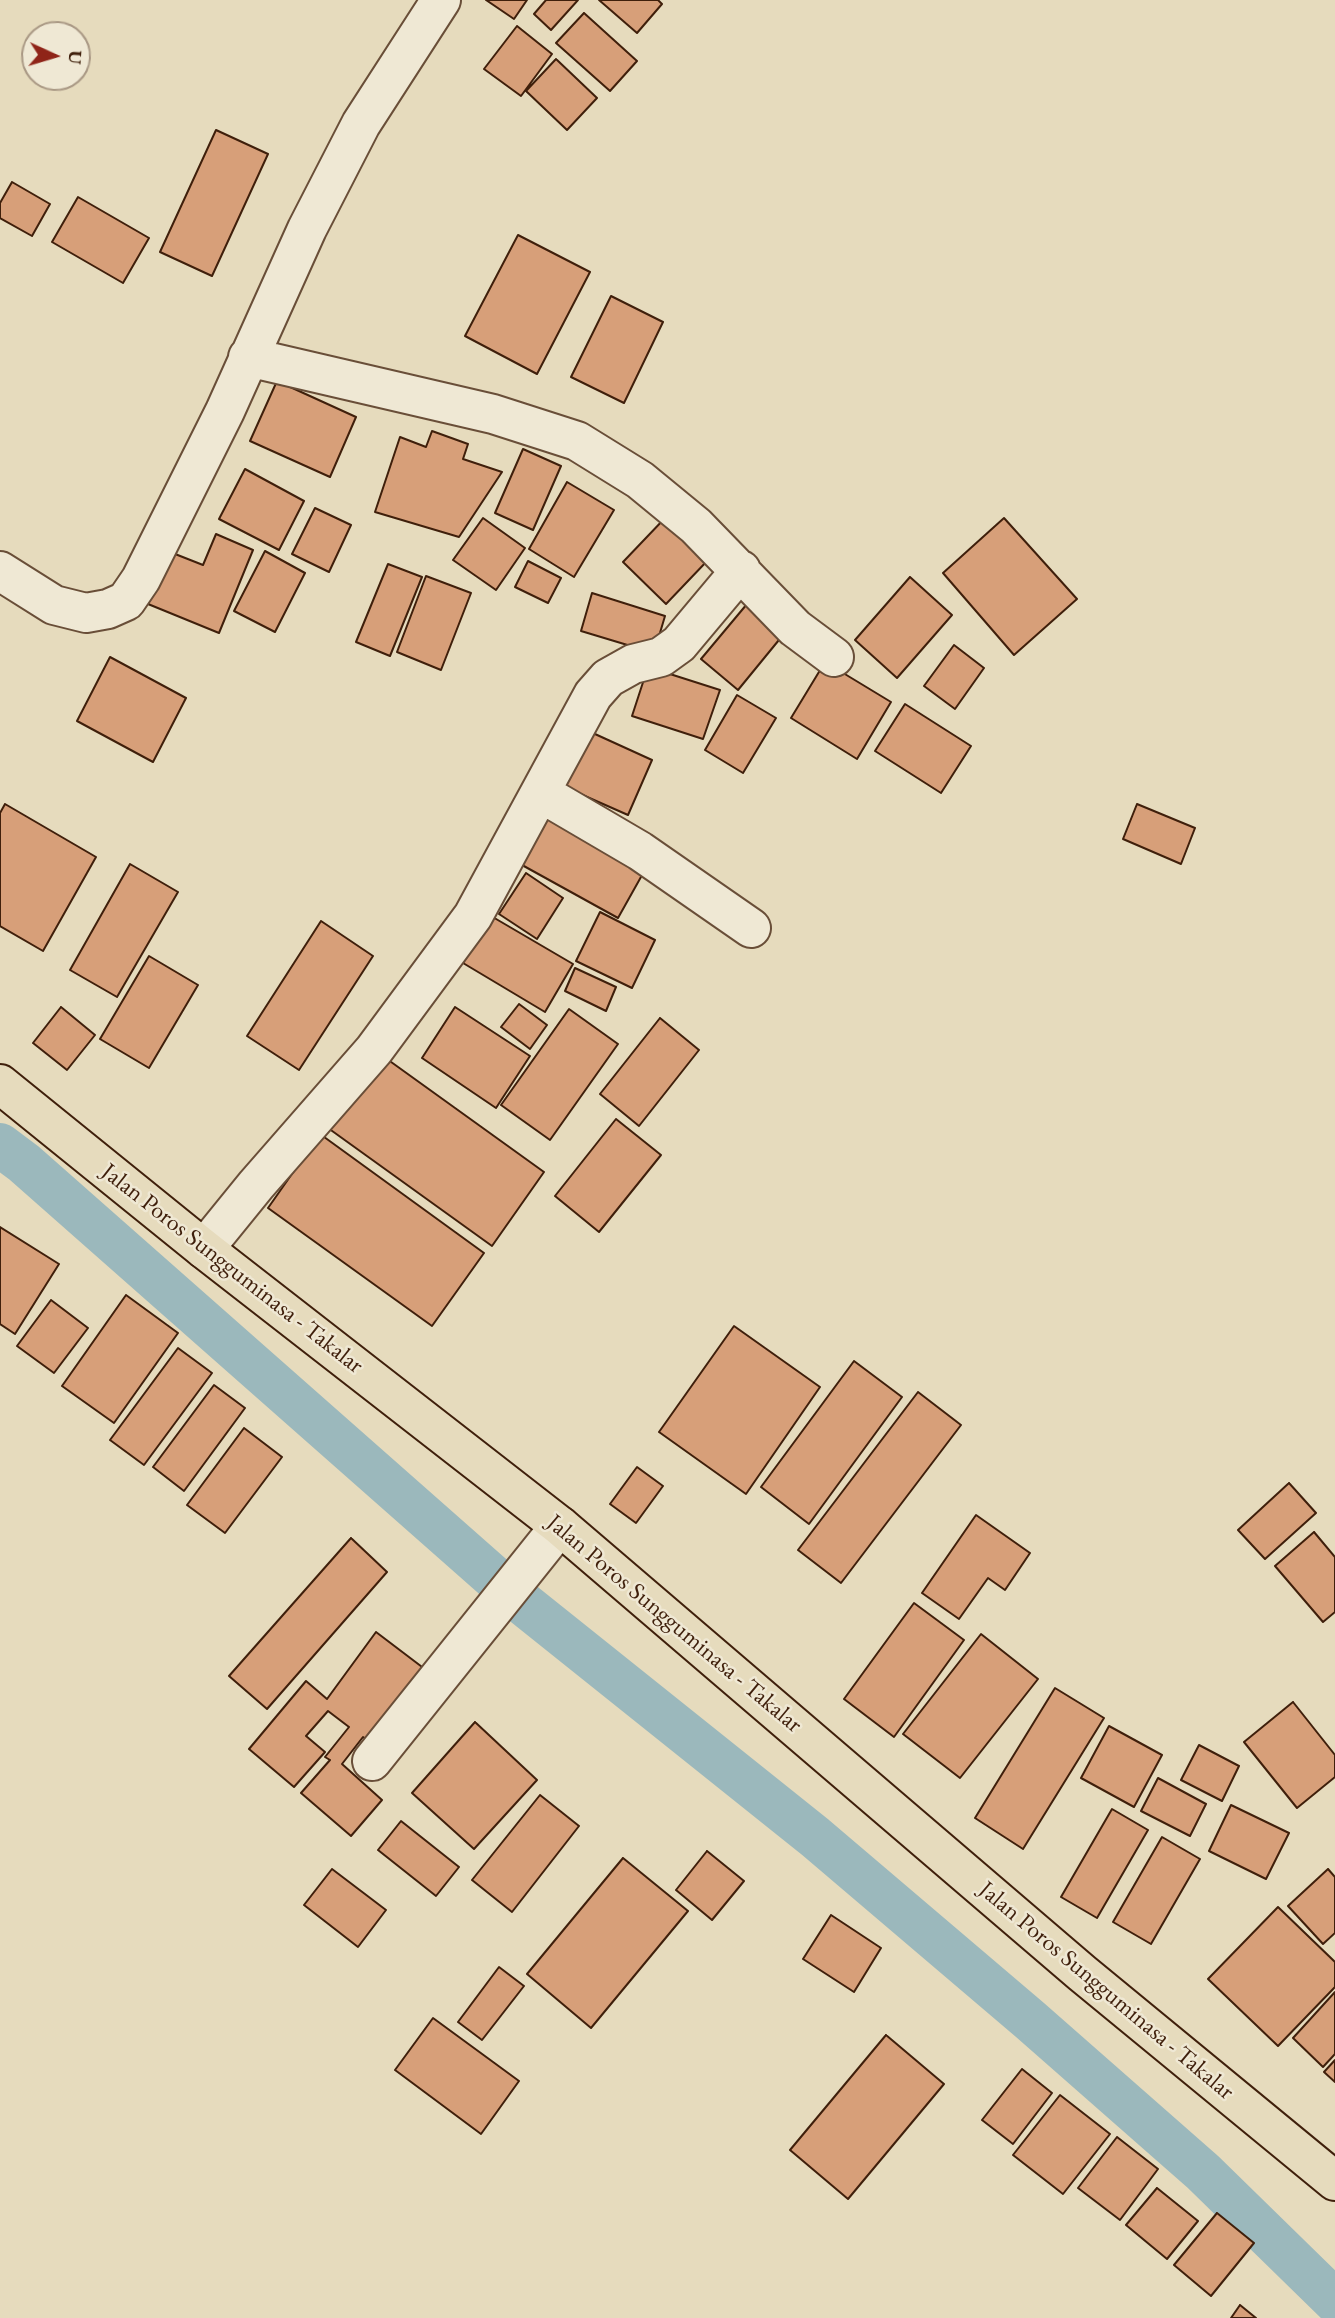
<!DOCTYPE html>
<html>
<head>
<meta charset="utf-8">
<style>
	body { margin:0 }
	#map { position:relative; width:1335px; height:2318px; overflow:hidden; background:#e6dbbd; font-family:"EB Garamond",serif }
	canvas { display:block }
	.north { position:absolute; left:21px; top:21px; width:70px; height:70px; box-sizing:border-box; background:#efe8d4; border:2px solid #a99884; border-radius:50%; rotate:94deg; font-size:19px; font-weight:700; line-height:28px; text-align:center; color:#3f1f0b }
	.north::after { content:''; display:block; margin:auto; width:24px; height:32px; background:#8f2418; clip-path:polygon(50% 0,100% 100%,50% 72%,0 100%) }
</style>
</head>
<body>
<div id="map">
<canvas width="1335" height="2318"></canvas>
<div class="north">U</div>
</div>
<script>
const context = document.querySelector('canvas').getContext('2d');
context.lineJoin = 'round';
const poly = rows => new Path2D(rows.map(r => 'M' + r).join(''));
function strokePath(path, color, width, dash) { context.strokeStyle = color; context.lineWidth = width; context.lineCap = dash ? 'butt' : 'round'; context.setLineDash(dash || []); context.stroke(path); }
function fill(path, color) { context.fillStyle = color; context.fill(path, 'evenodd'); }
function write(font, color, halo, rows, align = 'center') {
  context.font = font + ' "EB Garamond",serif'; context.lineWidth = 5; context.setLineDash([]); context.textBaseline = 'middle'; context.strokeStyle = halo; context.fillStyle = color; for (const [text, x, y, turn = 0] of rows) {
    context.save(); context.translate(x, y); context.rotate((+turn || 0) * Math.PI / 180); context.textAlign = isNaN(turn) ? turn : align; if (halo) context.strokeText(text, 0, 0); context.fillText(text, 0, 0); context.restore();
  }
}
const canal = poly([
	[0,1145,24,1163,525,1605,815,1837,1030,2020,1203,2172,1335,2301]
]);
const building = poly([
	[486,0,527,0,514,19,486,0],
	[546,0,578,0,551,30,534,14,546,0],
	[599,0,658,0,662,4,637,33,599,0],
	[584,13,637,61,610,91,556,43,584,13],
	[517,26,552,54,521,96,484,69,517,26],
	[556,59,597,98,567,130,526,91,556,59],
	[216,130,268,154,212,276,160,252,216,130],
	[12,182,50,204,32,236,0,218,0,203,12,182],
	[78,197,149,238,123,283,52,242,78,197],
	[518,235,590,272,537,374,465,336,518,235],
	[611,296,663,322,624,403,571,377,611,296],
	[277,381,356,417,330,477,250,441,277,381],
	[432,431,468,444,463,459,502,472,459,537,375,512,400,437,426,447,432,431],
	[523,449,561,466,533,530,495,513,523,449],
	[245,469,304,501,279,550,219,519,245,469],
	[567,482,614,510,574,577,529,549,567,482],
	[315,508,351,525,329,572,292,554,315,508],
	[483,518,525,548,496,590,453,560,483,518],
	[665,518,708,560,666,604,623,562,665,518],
	[1004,518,1077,599,1014,655,943,573,1004,518],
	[216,534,253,550,219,633,148,604,170,552,203,565,216,534],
	[265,551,305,573,275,632,234,611,265,551],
	[528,561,561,578,548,603,515,587,528,561],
	[388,564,422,577,390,656,356,642,388,564],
	[426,576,471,593,441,670,397,652,426,576],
	[910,577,952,615,897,678,855,640,910,577],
	[592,593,665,616,654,653,581,631,592,593],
	[747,604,783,635,738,690,701,659,747,604],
	[954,645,984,668,955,709,924,686,954,645],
	[110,657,186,698,153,762,77,721,110,657],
	[825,662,891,702,857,759,791,718,825,662],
	[648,667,720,690,703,739,632,716,648,667],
	[737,695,776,718,743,773,705,750,737,695],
	[905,704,971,746,941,793,875,751,905,704],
	[584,729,652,760,628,815,560,785,584,729],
	[5,804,96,857,43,951,0,926,0,813,5,804],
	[1137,804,1195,828,1181,864,1123,839,1137,804],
	[550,815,646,868,618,918,522,865,550,815],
	[130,864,178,892,117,997,70,970,130,864],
	[526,873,563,898,537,939,499,914,526,873],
	[600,912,655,940,632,988,576,961,600,912],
	[491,916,573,964,545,1012,463,963,491,916],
	[321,921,373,956,299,1070,247,1036,321,921],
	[149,956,198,985,149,1068,100,1039,149,956],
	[575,968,616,987,606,1011,565,991,575,968],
	[519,1004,547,1025,530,1049,501,1027,519,1004],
	[61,1007,95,1035,67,1070,33,1043,61,1007],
	[455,1007,530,1056,496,1108,422,1058,455,1007],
	[569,1009,618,1044,550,1140,501,1105,569,1009],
	[660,1018,699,1050,639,1126,600,1094,660,1018],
	[380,1054,544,1172,492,1246,328,1128,380,1054],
	[616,1119,661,1155,599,1232,555,1196,616,1119],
	[320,1134,484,1253,432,1326,268,1208,320,1134],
	[0,1227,59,1264,15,1334,0,1324,0,1227],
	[126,1295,178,1333,114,1423,62,1386,126,1295],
	[51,1300,88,1328,54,1373,17,1346,51,1300],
	[734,1326,820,1387,746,1494,659,1432,734,1326],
	[178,1348,212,1373,144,1465,110,1440,178,1348],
	[854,1361,902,1397,809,1524,761,1487,854,1361],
	[214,1385,245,1408,184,1491,153,1467,214,1385],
	[918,1392,961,1425,841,1583,798,1550,918,1392],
	[244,1428,282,1457,225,1533,187,1505,244,1428],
	[637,1467,663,1486,636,1523,610,1504,637,1467],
	[1289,1483,1316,1513,1265,1559,1238,1530,1289,1483],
	[976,1515,1030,1553,1005,1590,988,1578,959,1619,922,1593,976,1515],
	[1314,1532,1335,1557,1335,1612,1323,1622,1275,1566,1314,1532],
	[351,1538,387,1572,267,1709,229,1676,351,1538],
	[914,1603,964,1640,894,1737,844,1699,914,1603],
	[376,1632,430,1673,376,1746,363,1737,342,1764,382,1800,351,1836,301,1793,330,1760,325,1757,349,1727,328,1711,306,1736,325,1752,294,1787,249,1749,306,1681,327,1699,376,1632],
	[981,1634,1038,1679,960,1778,903,1734,981,1634],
	[1055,1688,1104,1718,1023,1849,975,1818,1055,1688],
	[1293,1702,1335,1755,1335,1777,1297,1808,1244,1742,1293,1702],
	[475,1722,537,1780,474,1849,412,1793,475,1722],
	[1109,1726,1162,1755,1134,1807,1081,1778,1109,1726],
	[1199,1745,1239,1766,1222,1801,1181,1780,1199,1745],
	[1158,1778,1206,1804,1190,1836,1141,1811,1158,1778],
	[540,1795,579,1826,512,1912,472,1880,540,1795],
	[1231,1805,1289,1833,1266,1879,1209,1851,1231,1805],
	[1112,1809,1148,1830,1097,1918,1061,1897,1112,1809],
	[401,1821,459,1867,436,1896,378,1850,401,1821],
	[1162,1837,1200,1859,1151,1944,1113,1922,1162,1837],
	[707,1851,744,1881,712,1920,676,1890,707,1851],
	[623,1858,688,1911,591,2028,527,1974,623,1858],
	[332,1869,386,1910,358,1947,304,1905,332,1869],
	[1328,1869,1335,1877,1335,1933,1323,1944,1288,1906,1328,1869],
	[1278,1907,1335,1962,1335,1987,1278,2046,1208,1979,1278,1907],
	[831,1915,881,1948,854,1992,803,1959,831,1915],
	[499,1967,524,1986,482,2040,458,2022,499,1967],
	[1335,1992,1335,2054,1323,2067,1293,2038,1335,1992],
	[433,2018,519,2081,481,2134,395,2070,433,2018],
	[886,2035,944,2084,848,2199,790,2150,886,2035],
	[1335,2060,1335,2082,1324,2072,1335,2060],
	[1022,2069,1052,2093,1013,2144,982,2120,1022,2069],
	[1060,2095,1110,2134,1063,2194,1013,2155,1060,2095],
	[1117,2137,1158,2169,1120,2220,1078,2188,1117,2137],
	[1157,2188,1198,2221,1167,2259,1126,2225,1157,2188],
	[1217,2213,1254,2243,1211,2296,1174,2265,1217,2213],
	[1240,2305,1256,2318,1231,2318,1240,2305]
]);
const minor = poly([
	[248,357,493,414,577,441,640,480,696,526,795,628,834,657],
	[0,571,54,605,86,613,108,609,126,601,141,579,225,411,307,229,361,124,441,0],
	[541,793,640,851,751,928],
	[204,1249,256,1185,374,1050,473,916,593,695,608,678,633,664,661,657,679,644,741,570],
	[372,1761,560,1526]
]);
const highway = poly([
	[0,1084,204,1249,560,1526,1082,1973,1335,2181]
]);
const streetNames = [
	["Jalan Poros Sungguminasa - Takalar",232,1269,38],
	["Jalan Poros Sungguminasa - Takalar",674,1624,40],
	["Jalan Poros Sungguminasa - Takalar",1106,1991,40]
];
strokePath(canal, '#9bb8bc', 44);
fill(building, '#d79f79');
strokePath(building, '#3f1f0b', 2);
strokePath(minor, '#694e38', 42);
strokePath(highway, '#3f1f0b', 42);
strokePath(minor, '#efe8d4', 38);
strokePath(highway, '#e6dbbd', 38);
write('24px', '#3f1f0b', '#efe8d4', streetNames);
</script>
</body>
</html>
